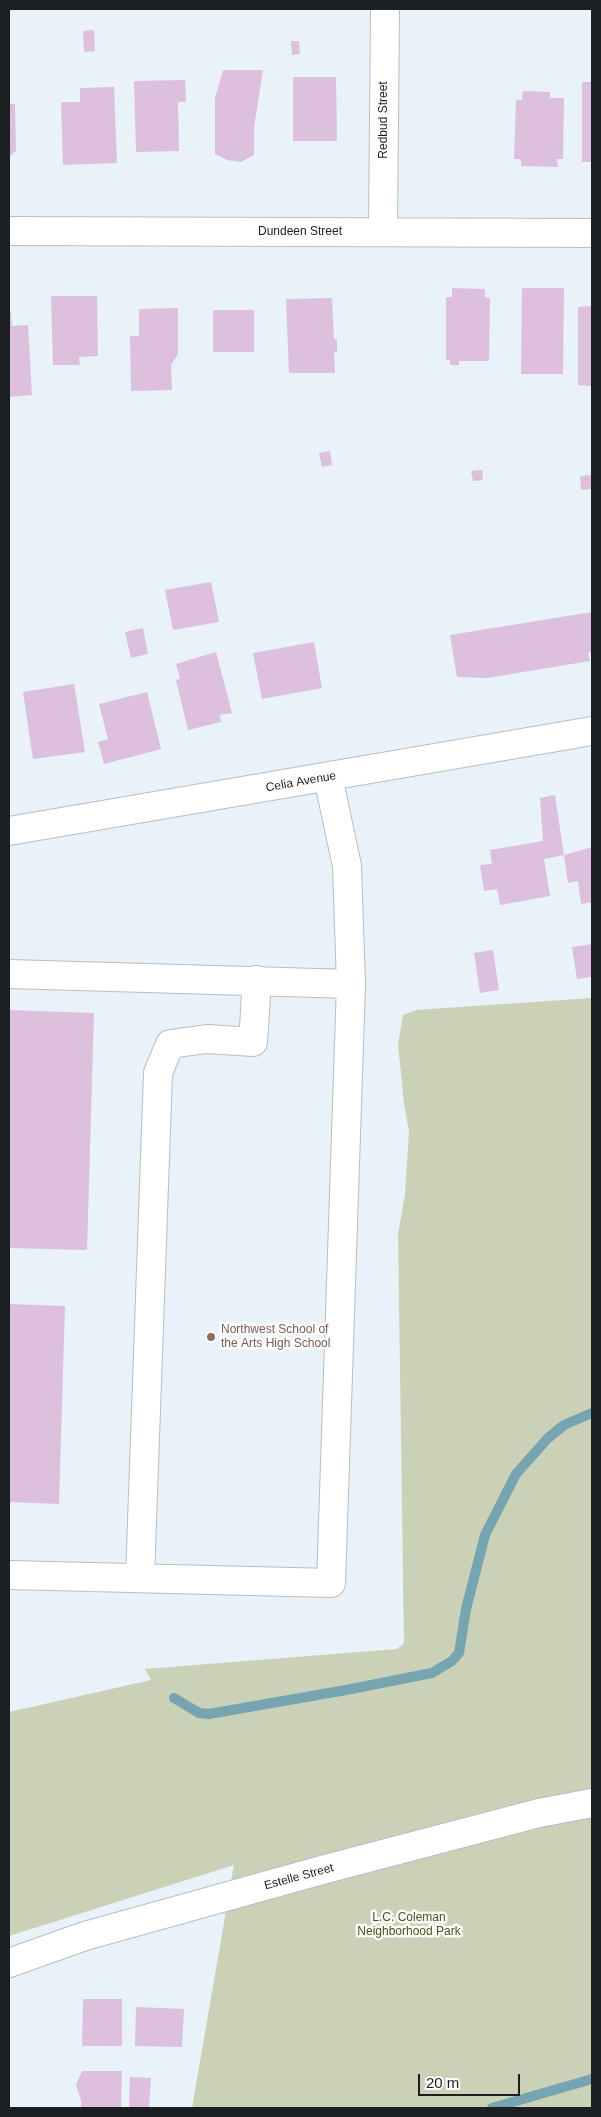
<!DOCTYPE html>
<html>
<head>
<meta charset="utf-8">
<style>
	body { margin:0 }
	#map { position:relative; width:601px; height:2117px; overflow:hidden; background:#e9f1f9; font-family:Helvetica,sans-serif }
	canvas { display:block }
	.frame { position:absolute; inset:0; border:10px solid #1c1f22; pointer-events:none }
	.scale { position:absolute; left:418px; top:2074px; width:102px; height:22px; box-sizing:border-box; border:2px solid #1c1f22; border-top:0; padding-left:6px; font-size:15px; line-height:18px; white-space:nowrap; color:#1c1f22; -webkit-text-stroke:4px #fdfdfd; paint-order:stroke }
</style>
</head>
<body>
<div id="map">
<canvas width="601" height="2117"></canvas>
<div class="frame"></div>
<div class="scale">20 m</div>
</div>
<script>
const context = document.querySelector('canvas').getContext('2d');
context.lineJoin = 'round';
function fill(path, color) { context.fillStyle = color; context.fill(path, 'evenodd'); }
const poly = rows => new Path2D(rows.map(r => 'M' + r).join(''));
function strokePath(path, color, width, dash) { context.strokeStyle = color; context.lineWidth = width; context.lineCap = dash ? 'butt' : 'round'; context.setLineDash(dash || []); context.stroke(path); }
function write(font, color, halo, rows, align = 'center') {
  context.font = font + ' Helvetica,sans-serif'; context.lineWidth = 5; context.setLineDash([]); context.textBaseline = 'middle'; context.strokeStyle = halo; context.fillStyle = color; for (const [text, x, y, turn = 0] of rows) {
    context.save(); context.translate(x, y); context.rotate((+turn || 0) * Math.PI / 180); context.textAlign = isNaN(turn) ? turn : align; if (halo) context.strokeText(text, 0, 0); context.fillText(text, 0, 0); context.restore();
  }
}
const green = poly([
	[592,998,592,2108,192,2108,234,1865,9,1936,9,1712,151,1680,145,1669,397,1649,404,1643,398,1234,405,1195,409,1131,404,1104,398,1044,403,1015,416,1010]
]);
const stream = poly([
	[174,1698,199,1713,209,1714,346,1690,432,1673,452,1661,459,1653,466,1609,485,1535,516,1474,548,1438,564,1425,592,1413],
	[492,2108,592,2079]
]);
const building = poly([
	[94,30,95,51,84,52,83,31],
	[291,41,299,41,300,54,292,55],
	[223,70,263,70,254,127,254,155,241,162,227,160,215,154,215,98],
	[293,77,336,77,337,141,293,141],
	[185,80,186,102,178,102,179,151,136,152,134,81],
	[582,82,592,82,592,162,582,162],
	[114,87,117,163,63,165,61,102,80,102,80,88],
	[523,91,550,92,550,98,564,98,563,159,557,159,558,167,521,166,521,159,514,159,516,100,522,100],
	[9,104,15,104,16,151,9,157],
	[452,288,485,289,485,297,490,298,489,361,459,361,459,365,450,365,450,360,446,360,446,297,452,297],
	[522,288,564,288,563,374,521,374],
	[51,296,97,296,98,356,79,357,80,365,53,365],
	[332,298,334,339,337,339,337,352,334,352,335,373,289,373,286,299],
	[592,306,592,386,578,385,578,307],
	[178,308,178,354,171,365,172,390,131,391,130,336,139,336,139,309],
	[213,310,254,310,254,352,213,352],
	[9,312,11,312,12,326,28,325,32,395,9,397],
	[330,451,332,465,322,467,319,453],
	[482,470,483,480,473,481,471,471],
	[592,475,592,489,581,490,580,476],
	[211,582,219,622,173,630,165,590],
	[592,612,592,652,588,653,590,661,487,678,457,677,450,635],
	[143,628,148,654,131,658,125,632],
	[314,642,322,688,262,699,253,653],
	[216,652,232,713,220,715,221,722,188,730,176,680,180,679,176,664],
	[74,684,85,752,33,759,23,692],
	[147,692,161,749,104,764,98,742,108,739,99,704],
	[555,795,564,855,544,859,550,896,500,905,497,889,484,891,480,865,492,864,490,850,543,841,540,798],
	[592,847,592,902,581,904,578,881,568,883,564,855],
	[592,944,592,977,577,979,572,947],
	[493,950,499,990,480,993,474,953],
	[9,1010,94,1013,87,1250,9,1248],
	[9,1304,65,1306,59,1504,9,1502],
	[83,1999,122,1999,122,2046,82,2046],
	[136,2007,184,2009,182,2047,135,2046],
	[82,2071,122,2071,121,2108,81,2108,81,2100,76,2085],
	[130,2077,151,2078,149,2108,129,2107]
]);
const minor = poly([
	[9,231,592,233],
	[383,232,385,9],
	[9,831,592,731],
	[9,974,351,984],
	[9,1575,331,1583,351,984,347,866,328,777],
	[140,1578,158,1073,170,1044,207,1039,253,1042,257,980],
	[9,1963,85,1936,322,1870,539,1813,592,1803]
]);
const markers = [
	[211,1337,5,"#8d6e63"]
];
const streetNames = [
	["Redbud Street",384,120,-90],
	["Dundeen Street",300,232],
	["Celia Avenue",301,782,-10],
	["Estelle Street",299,1877,-15]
];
const educationNames = [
	["Northwest School of",221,1330],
	["the Arts High School",221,1344]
];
const parkNames = [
	["L.C. Coleman",409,1918],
	["Neighborhood Park",409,1932]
];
fill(green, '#cad1b7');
strokePath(stream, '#76a4b0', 10);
fill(building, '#dcc0de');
strokePath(minor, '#b6bec5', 30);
strokePath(minor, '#fff', 28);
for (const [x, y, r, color] of markers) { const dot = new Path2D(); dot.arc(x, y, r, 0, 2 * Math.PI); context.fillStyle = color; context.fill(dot); strokePath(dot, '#fdfdfd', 2); }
write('12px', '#1c1f22', '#fdfdfd', streetNames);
write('12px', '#785e54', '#fdfdfd', educationNames, 'left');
write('12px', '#49541a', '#fdfdfd', parkNames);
</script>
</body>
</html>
